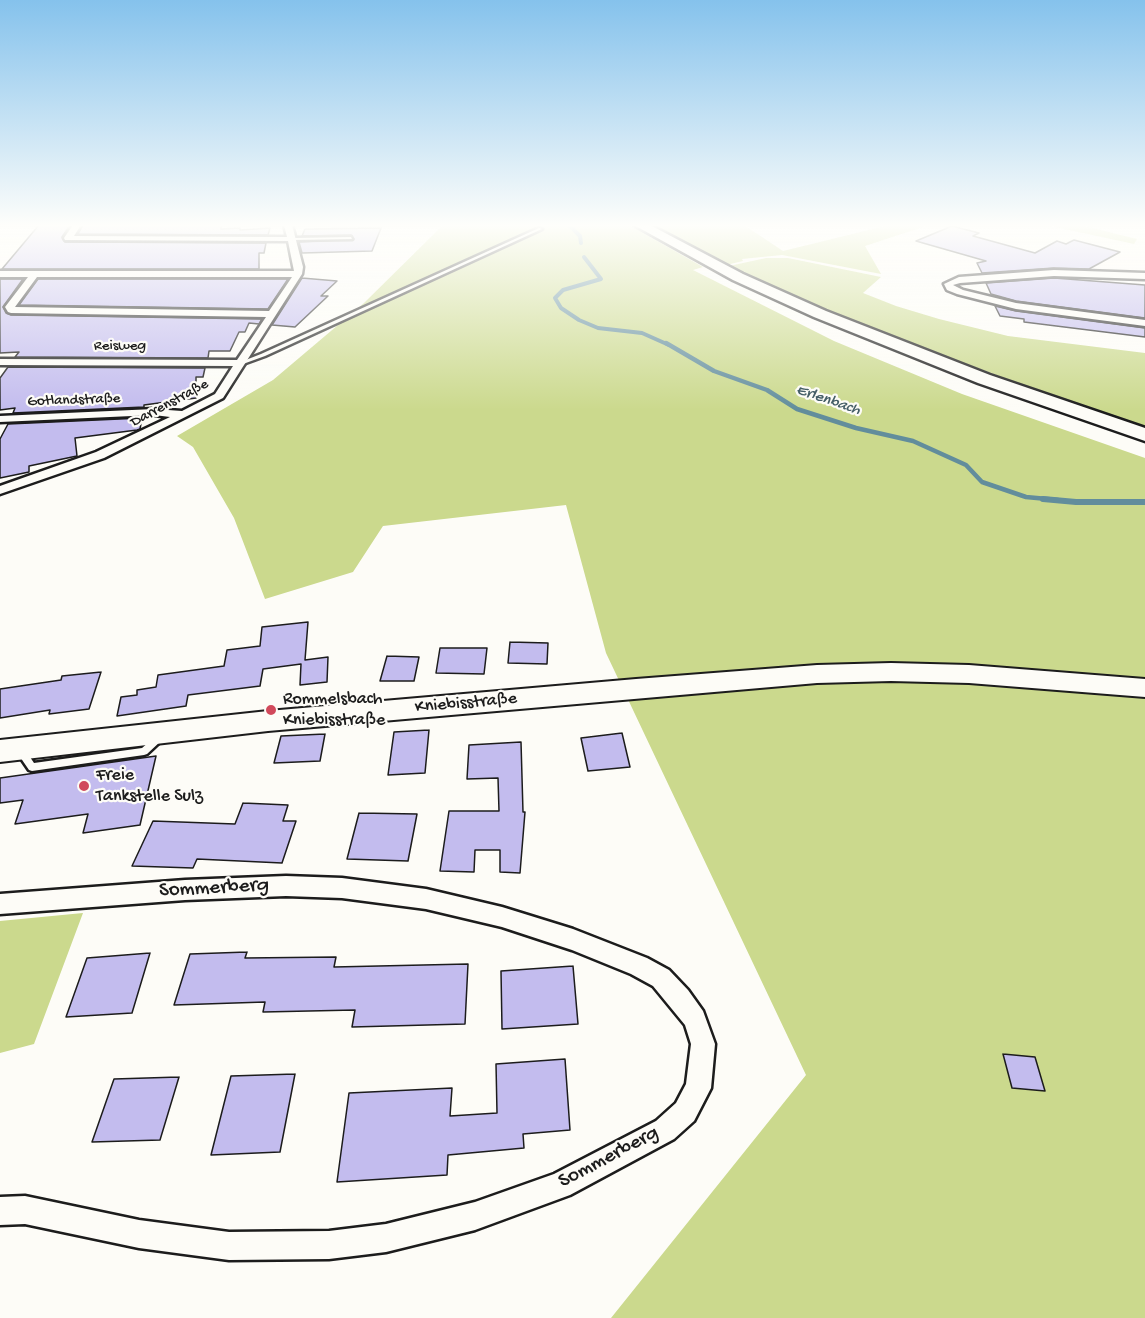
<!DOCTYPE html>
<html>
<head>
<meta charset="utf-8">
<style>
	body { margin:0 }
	canvas { display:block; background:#fdfcf7 }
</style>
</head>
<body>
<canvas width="1145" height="1318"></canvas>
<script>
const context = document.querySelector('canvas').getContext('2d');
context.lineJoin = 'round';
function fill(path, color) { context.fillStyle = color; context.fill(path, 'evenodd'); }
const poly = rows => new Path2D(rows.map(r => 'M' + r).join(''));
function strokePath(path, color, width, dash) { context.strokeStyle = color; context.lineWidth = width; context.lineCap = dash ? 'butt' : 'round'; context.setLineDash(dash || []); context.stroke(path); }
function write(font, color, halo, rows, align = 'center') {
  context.font = font + ' "Gochi Hand",sans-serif'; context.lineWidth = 4.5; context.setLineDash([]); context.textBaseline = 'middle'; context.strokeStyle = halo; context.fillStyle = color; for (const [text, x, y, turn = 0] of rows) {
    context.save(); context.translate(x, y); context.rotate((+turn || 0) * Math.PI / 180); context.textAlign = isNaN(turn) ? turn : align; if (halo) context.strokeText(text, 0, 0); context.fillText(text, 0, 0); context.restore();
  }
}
const green = poly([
	[443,225,629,225,703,267,693,270,834,341,962,394,1145,458,1145,1318,611,1318,806,1075,606,653,566,505,383,526,353,572,265,599,234,518,193,447,177,436,273,380,364,303],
	[652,225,744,225,783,251,889,225,929,225,865,246,881,274,782,255,742,259,743,261,726,265],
	[1046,225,1080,225,1137,239,1134,244],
	[766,258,788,258,881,277,863,293,896,306,939,319,1008,336,1145,353,1145,428,1082,407,884,333,796,297,729,266],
	[83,913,34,1044,0,1053,0,921]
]);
const streamFar2 = poly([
	[569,225,580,236,581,243],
	[584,257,601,279,563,290,555,298,561,308,579,320,598,328,642,333,669,345]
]);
const streamFar1 = poly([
	[666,343,714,371,767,390,797,409,856,428,913,441,966,465,982,482,1026,497,1058,500]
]);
const stream = poly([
	[1043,499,1076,502,1145,502]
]);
const building = poly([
	[39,225,70,225,62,237,65,242,266,243,264,253,259,253,259,269,2,269,39,225],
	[83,225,221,225,221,229,240,228,240,230,270,228,268,235,78,234,83,225],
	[952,226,979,233,973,236,1035,253,1057,241,1066,244,1074,240,1120,252,1089,269,1054,268,982,273,977,263,986,261,916,241,952,226],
	[381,228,372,251,302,253,299,242,354,239,351,235,302,236,305,229,381,228],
	[302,278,337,281,321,296,328,296,295,327,272,325,302,278],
	[1054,278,1145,285,1145,318,1016,301,991,294,986,283,1054,278],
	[0,279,23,279,3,307,6,313,11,315,262,319,259,324,249,323,245,332,239,332,230,351,209,351,208,358,15,357,19,352,0,353,0,279],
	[38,279,288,279,268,309,19,305,38,279],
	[995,306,1016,311,1145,328,1145,337,1024,322,1024,319,1000,316,995,306],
	[8,367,205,368,203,377,196,377,196,398,144,405,144,407,13,413,15,408,0,410,0,378,8,367],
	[142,418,140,429,137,430,75,438,77,456,29,466,29,472,0,478,0,439,8,424,142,418],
	[308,622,305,660,328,657,327,682,300,685,301,664,263,669,260,686,188,695,186,706,117,716,121,697,137,695,137,690,156,687,158,675,224,666,227,650,260,646,262,627,308,622],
	[510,642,548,643,547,664,508,663,510,642],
	[440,648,487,648,484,674,436,673,440,648],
	[387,656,419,657,414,681,380,681,387,656],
	[101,672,89,709,49,714,50,710,0,718,0,689,61,680,62,676,101,672],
	[429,730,425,773,388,775,394,732,429,730],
	[622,733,630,767,588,771,581,738,622,733],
	[325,734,320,761,274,763,281,736,325,734],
	[521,742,523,812,525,812,520,873,500,872,500,850,475,850,474,872,440,871,449,811,499,811,498,778,467,779,469,745,521,742],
	[156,756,140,825,83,833,88,814,15,824,23,800,0,803,0,778,156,756],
	[243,803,288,805,283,821,296,821,282,863,197,859,193,868,132,866,153,821,235,824,243,803],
	[359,813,417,814,408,861,347,859,359,813],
	[247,952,245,958,336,957,334,967,468,964,465,1024,352,1027,355,1010,263,1012,265,1002,174,1005,190,954,247,952],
	[150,953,132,1013,66,1017,87,958,150,953],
	[573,966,578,1024,502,1029,501,971,573,966],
	[1003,1054,1035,1057,1045,1091,1012,1088,1003,1054],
	[565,1059,570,1130,523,1134,524,1148,448,1155,447,1175,337,1182,349,1093,452,1088,450,1116,497,1113,496,1064,565,1059],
	[295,1074,280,1152,211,1155,231,1076,295,1074],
	[179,1077,160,1140,92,1142,114,1079,179,1077]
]);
const lane = poly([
	[539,228,542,229,265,356,243,364,238,363,261,354,539,228],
	[351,237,352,239,292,240,290,239,292,238,351,237],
	[159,734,162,736,164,738,162,740,147,754,144,755,32,771,29,770,16,751,18,748,21,747,24,748,34,763,142,748,156,736,159,734]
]);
const street = poly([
	[73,225,81,225,74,236,287,237,284,225,292,225,303,267,302,274,223,398,104,458,0,494,0,486,96,452,170,417,154,415,0,422,0,416,154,409,182,411,215,394,233,366,0,365,0,359,237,360,266,317,11,313,8,312,5,307,28,277,0,277,0,271,294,271,288,241,65,240,64,238,73,225],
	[37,277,292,277,269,311,15,307,37,277],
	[1054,270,1145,273,1145,279,1054,276,960,283,953,285,963,290,1016,303,1145,320,1145,326,1016,309,957,294,947,290,944,284,959,277,1054,270],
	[286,876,342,878,426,889,502,907,573,929,647,958,669,970,688,990,703,1011,715,1044,711,1088,694,1121,674,1139,570,1195,475,1230,386,1252,329,1259,229,1260,139,1248,25,1224,0,1225,0,1197,25,1196,139,1220,229,1232,329,1231,386,1224,475,1202,554,1174,656,1121,676,1103,686,1084,691,1044,685,1025,653,986,631,974,572,950,502,927,426,909,342,898,286,896,185,900,0,914,0,894,185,880,286,876]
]);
const secondary = poly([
	[891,663,969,665,1145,679,1145,697,969,683,891,681,817,683,268,731,0,762,0,740,268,711,636,679,817,665,891,663]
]);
const primary = poly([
	[634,225,650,225,743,274,826,311,990,375,1145,428,1145,441,978,383,814,317,733,280,634,225]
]);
const markers = [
	[271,710,6,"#d1495b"],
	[84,786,6,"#d1495b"]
];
const farStreetnames = [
	["Reisweg",120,347],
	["Gotlandstraße",74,401,-2],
	["Darrenstraße",170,404,-28]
];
const farWaternames = [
	["Erlenbach",828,401,19]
];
const poiNames = [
	["Rommelsbach",283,700],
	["Kniebisstraße",283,721],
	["Freie",96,776],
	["Tankstelle Sulz",96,797]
];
const streetNames = [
	["Kniebisstraße",466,704,-5]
];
const nearStreetnames = [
	["Sommerberg",214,889,-3],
	["Sommerberg",609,1158,-28]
];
fill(green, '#cbd98d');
strokePath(streamFar2, '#628d9c', 4);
strokePath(streamFar1, '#628d9c', 4.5);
strokePath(stream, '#628d9c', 6);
fill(building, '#c3bcee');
strokePath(building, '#1c1c1c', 1.5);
strokePath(lane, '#1c1c1c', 5);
strokePath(street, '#1c1c1c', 5);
strokePath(secondary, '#1c1c1c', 4);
strokePath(primary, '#1c1c1c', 5);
fill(lane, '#fdfcf7');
fill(street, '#fdfcf7');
fill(secondary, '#fdfcf7');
fill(primary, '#fdfcf7');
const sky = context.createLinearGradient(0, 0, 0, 410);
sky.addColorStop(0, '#85c2ec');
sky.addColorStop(0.55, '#fefefb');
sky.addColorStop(1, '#fefefb00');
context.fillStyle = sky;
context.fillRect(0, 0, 1145, 410);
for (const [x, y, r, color] of markers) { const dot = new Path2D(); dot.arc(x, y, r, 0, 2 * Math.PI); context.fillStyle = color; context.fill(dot); strokePath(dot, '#fdfcf7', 2); }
write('15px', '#1c1c1c', '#fdfcf7', farStreetnames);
write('italic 16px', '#455e67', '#fdfcf7', farWaternames);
write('18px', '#1c1c1c', '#fdfcf7', poiNames, 'left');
write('18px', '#1c1c1c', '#fdfcf7', streetNames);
write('21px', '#1c1c1c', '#fdfcf7', nearStreetnames);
</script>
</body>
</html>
